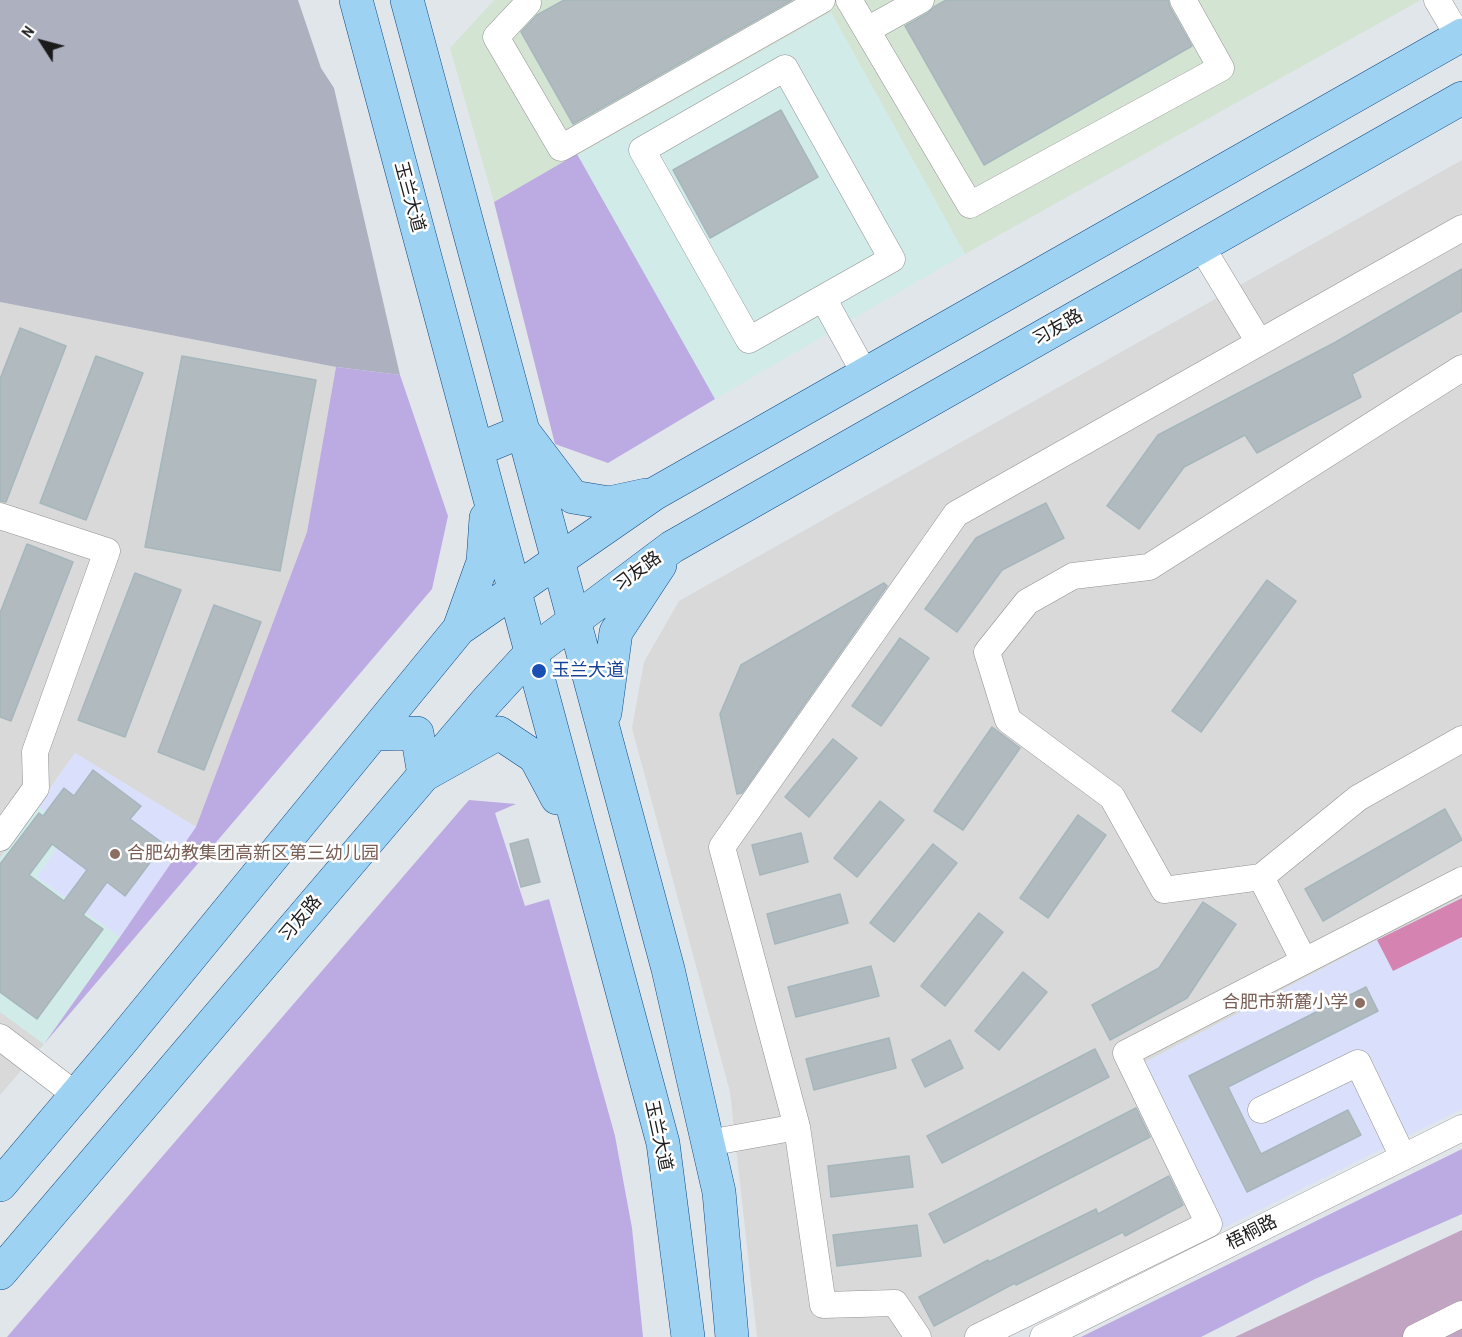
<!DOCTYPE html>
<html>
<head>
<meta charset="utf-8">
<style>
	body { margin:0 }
	#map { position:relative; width:1462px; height:1337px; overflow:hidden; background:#e1e6eb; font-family:"Archivo Narrow",sans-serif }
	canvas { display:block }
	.north { position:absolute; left:12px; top:12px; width:60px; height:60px; -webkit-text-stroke:4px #fff; paint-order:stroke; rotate:306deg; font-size:16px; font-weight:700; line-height:24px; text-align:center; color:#1b1b1b }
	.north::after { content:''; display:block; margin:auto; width:21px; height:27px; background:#1b1b1b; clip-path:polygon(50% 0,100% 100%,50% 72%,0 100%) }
</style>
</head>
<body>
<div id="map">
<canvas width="1462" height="1337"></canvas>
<div class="north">N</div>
</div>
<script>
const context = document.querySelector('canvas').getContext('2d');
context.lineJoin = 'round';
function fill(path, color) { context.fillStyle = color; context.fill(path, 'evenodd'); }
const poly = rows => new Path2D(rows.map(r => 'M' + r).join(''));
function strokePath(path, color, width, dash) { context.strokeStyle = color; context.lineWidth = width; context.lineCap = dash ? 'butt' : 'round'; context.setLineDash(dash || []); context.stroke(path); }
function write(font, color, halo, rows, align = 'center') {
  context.font = font + ' "Archivo Narrow","Noto Sans SC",sans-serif'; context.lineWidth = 5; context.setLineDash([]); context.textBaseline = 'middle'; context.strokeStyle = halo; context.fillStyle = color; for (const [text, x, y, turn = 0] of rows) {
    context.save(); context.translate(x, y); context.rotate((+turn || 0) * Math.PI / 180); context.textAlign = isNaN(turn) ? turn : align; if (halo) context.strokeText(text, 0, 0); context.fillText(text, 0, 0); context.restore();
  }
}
const residential = poly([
	[1462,160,1462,898,1377,940,1138,1066,1217,1231,1001,1337,757,1337,730,1092,632,728,644,662,679,601],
	[0,302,336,367,307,532,196,827,75,753,0,858],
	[0,1012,44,1044,0,1095]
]);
const commercial = poly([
	[831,12,965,254,715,399,577,154],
	[38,806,69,830,37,877,120,937,44,1044,0,1012,0,858]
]);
const industrial = poly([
	[494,0,1421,0,965,254,831,12,494,202,450,48]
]);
const education = poly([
	[75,753,196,827,120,937,37,877,69,830,38,806],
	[1462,898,1462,1109,1217,1231,1138,1066,1377,940]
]);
const construction = poly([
	[0,0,298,0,321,68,334,88,400,375,336,367,0,302]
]);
const grass = poly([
	[577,154,715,399,608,463,555,444,494,202],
	[336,367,400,375,448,516,432,589,44,1044,120,937,196,827,307,532],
	[469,800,516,804,495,813,525,906,549,899,615,1136,632,1228,643,1337,7,1337],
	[1462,1149,1462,1214,1315,1279,1201,1337,1081,1337]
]);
const cemetery = poly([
	[1462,1230,1462,1337,1235,1337]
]);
const pitch = poly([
	[1462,898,1462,937,1393,971,1377,940]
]);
const building = poly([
	[564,0,792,0,573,124,521,32,537,15,564,0],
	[946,0,1168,0,1170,7,1192,46,984,165,905,26,928,13,934,7,946,0],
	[781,110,818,177,710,238,673,170,781,110],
	[1462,269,1462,311,1352,374,1361,397,1257,453,1245,435,1184,467,1139,529,1107,506,1158,435,1334,343,1462,269],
	[20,328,66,346,6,502,0,501,0,379,20,328],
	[96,356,143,373,86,520,40,503,96,356],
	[182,356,316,380,280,571,145,547,182,356],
	[1046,503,1064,538,1002,570,957,632,925,609,976,538,1046,503],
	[27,544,73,562,11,721,0,717,0,613,27,544],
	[135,573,181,590,125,737,78,720,135,573],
	[1267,580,1296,601,1201,732,1172,711,1267,580],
	[884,583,887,586,742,793,737,794,720,714,741,665,884,583],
	[214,605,261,622,204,770,158,752,214,605],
	[900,638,929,658,881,726,852,706,900,638],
	[992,727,1020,748,963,830,934,811,992,727],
	[833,739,857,758,809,817,785,797,833,739],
	[93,770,141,806,130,819,164,844,125,896,107,882,83,915,103,929,37,1019,0,992,0,864,39,813,43,816,64,788,74,796,93,770],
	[52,844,87,870,64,901,29,875,52,844],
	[880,801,904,820,857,877,834,858,880,801],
	[1445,809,1462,840,1323,921,1305,889,1445,809],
	[1078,815,1106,835,1048,918,1020,898,1078,815],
	[801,833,808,862,760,875,752,845,801,833],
	[528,839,540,882,521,887,510,844,528,839],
	[933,844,957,863,894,942,870,923,933,844],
	[840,894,848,923,775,944,767,914,840,894],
	[1203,902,1236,924,1187,998,1110,1040,1092,1005,1159,968,1203,902],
	[979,913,1003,932,945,1006,921,986,979,913],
	[871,966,879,996,796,1017,788,987,871,966],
	[1023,972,1047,992,999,1050,975,1031,1023,972],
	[1366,987,1378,1011,1228,1087,1261,1154,1348,1110,1361,1135,1247,1192,1189,1076,1366,987],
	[889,1038,896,1068,814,1090,806,1059,889,1038],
	[950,1040,963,1068,925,1087,912,1060,950,1040],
	[1095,1049,1109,1077,942,1163,927,1136,1095,1049],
	[1136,1108,1150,1137,944,1243,929,1214,1136,1108],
	[909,1156,913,1187,831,1197,828,1166,909,1156],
	[1169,1176,1183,1205,1125,1236,1123,1232,1016,1285,1015,1283,934,1326,919,1297,988,1260,989,1262,1096,1209,1098,1214,1169,1176],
	[917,1225,921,1256,837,1266,833,1235,917,1225]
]);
const minor = poly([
	[849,0,970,205,1221,68,1183,0],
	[1437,0,1459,37],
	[528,3,496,37,561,148,822,0],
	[867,30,921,0],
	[1201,246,1259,342],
	[823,298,749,340,642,150,785,68,892,259,823,298,865,374],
	[0,516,107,551,35,752,36,788,0,838],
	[1261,877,1164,890,1112,797,1008,720,987,652,1027,602,1073,576,1149,567,1462,368],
	[1304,961,1261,877,1358,798,1462,739],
	[0,1037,76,1095],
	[1261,1110,1358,1063,1403,1157],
	[708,1143,797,1127],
	[918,1337,895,1303,823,1305,797,1127,722,847,956,514,1462,228],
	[978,1337,1209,1224,1126,1053,1462,880],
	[1043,1337,1462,1128],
	[1416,1337,1462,1314]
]);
const major = poly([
	[356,0,663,1143,688,1337],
	[407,0,668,969,719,1192,732,1337],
	[477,450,523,431,573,497,609,503,646,495],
	[459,629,483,562,486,518],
	[605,713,616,632,660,565],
	[374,734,417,733,424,775,499,733,535,757,557,798],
	[0,1185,120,1043,459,629,654,494,1462,35],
	[0,1273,486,702,531,653,672,547,1462,98]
]);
const markers = [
	[539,671,8,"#1a4fb4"],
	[115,854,6,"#8d6e63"],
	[1360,1003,6,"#8d6e63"]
];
const streetNames = [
	["玉兰大道",409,197,75],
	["习友路",1058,328,-30],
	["习友路",638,572,-37],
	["习友路",301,919,-50],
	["玉兰大道",658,1136,78],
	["梧桐路",1252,1233,-27]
];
const transitNames = [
	["玉兰大道",552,671]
];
const educationNames = [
	["合肥幼教集团高新区第三幼儿园",127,854],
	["合肥市新麓小学",1348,1003,"right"]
];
fill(residential, '#d8d9d8');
fill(commercial, '#d1ebe8');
fill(industrial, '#d3e4d3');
fill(education, '#dae0fc');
fill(construction, '#adb0bf');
fill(grass, '#bcaae2');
fill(cemetery, '#c1a4c2');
fill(pitch, '#d584b2');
fill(building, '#b1bbbf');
strokePath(building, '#a5b6bc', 1.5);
strokePath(minor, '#929292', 27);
strokePath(major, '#0c4a85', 34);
strokePath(minor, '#fff', 26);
strokePath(major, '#9ed2f3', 33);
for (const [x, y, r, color] of markers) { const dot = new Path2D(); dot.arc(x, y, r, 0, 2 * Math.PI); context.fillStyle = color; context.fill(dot); strokePath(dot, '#fff', 2); }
write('18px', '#1b1b1b', '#fff', streetNames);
write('18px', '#164399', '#fff', transitNames, 'left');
write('18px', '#785e54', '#fff', educationNames, 'left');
</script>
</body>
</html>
